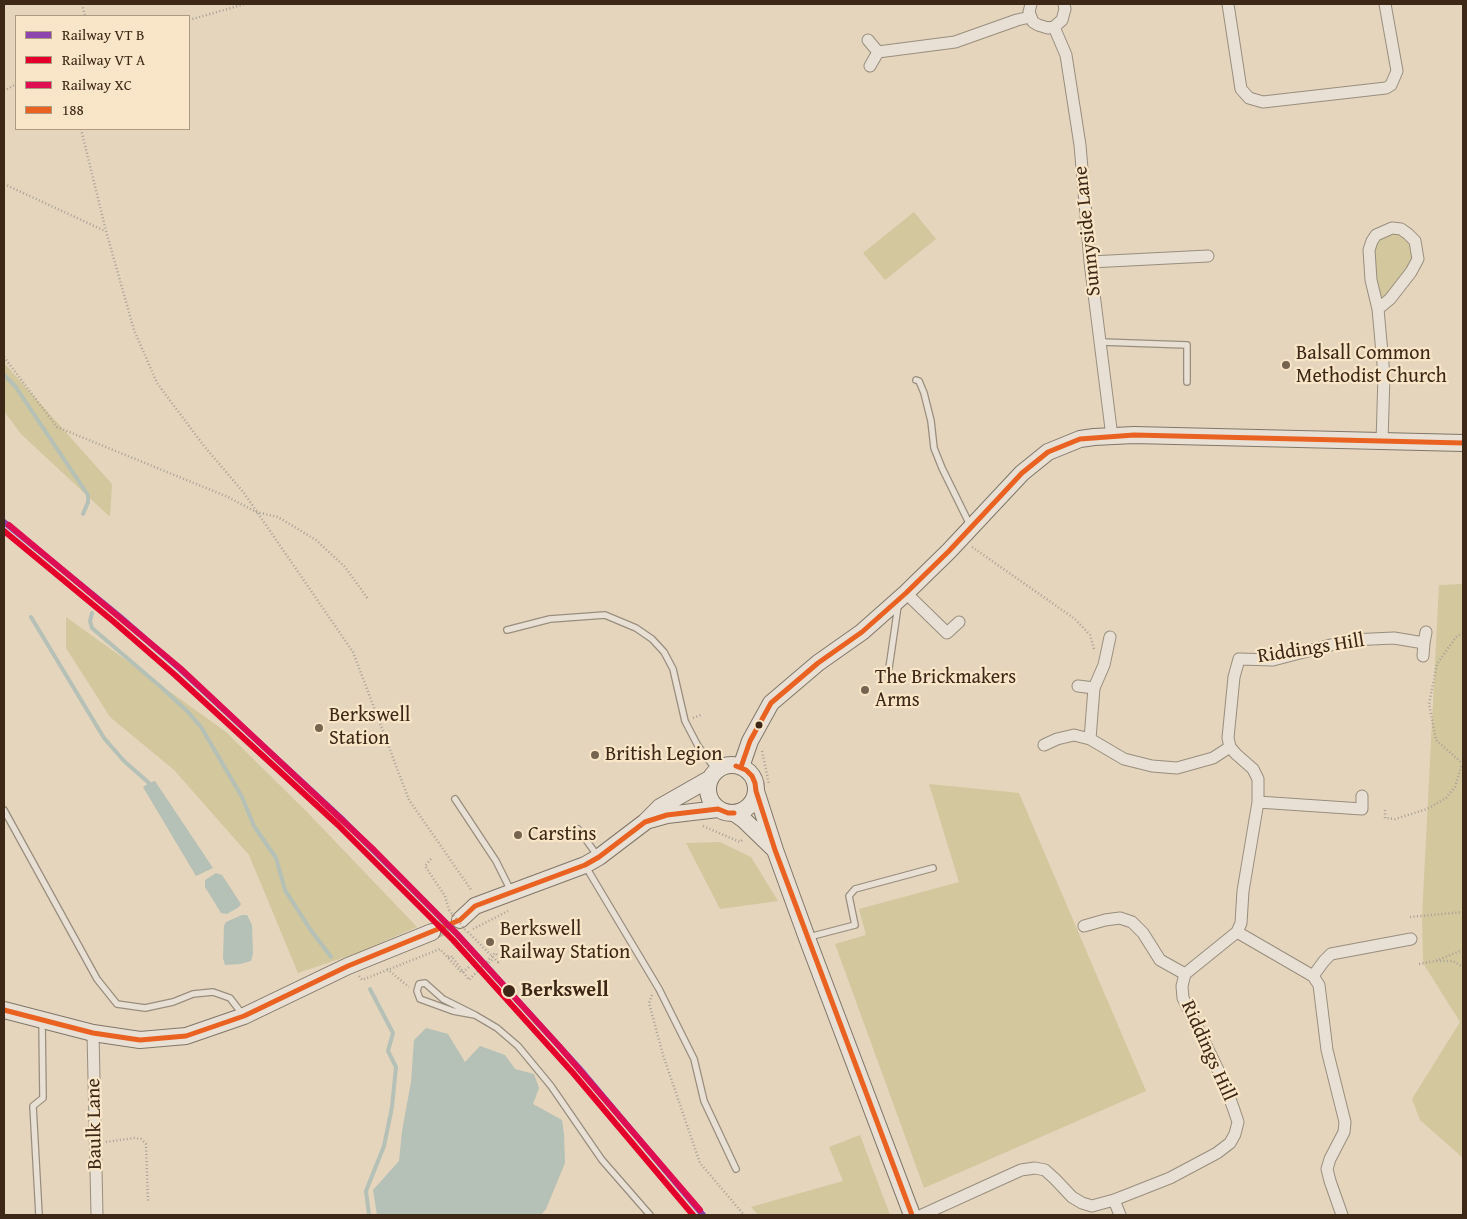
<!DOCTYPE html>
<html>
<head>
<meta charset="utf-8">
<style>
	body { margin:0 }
	#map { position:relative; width:1467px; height:1219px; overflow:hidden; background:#e4d5bc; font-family:"Gentium Book Plus",serif }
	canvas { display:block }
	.frame { position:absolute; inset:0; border:5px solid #3d2716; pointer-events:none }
	.legend { position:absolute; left:15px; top:15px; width:175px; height:115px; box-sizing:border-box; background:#f9e6c8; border:1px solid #ae9a81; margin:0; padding:6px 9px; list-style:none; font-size:15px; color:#3d2716 }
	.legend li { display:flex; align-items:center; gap:10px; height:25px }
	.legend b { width:25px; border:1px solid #ae9a81 }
</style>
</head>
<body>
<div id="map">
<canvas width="1467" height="1219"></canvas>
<div class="frame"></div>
<ul class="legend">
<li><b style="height:6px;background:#8e44ad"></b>Railway VT B</li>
<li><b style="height:6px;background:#e4002b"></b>Railway VT A</li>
<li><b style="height:6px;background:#df0d52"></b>Railway XC</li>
<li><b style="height:6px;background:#e96221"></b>188</li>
</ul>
</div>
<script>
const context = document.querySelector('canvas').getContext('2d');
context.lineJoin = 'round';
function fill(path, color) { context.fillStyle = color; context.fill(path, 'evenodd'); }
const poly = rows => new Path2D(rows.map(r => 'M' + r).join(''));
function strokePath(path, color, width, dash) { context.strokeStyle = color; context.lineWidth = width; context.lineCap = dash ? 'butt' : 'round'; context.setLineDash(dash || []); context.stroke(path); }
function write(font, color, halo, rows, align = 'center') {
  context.font = font + ' "Gentium Book Plus",serif'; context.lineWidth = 4.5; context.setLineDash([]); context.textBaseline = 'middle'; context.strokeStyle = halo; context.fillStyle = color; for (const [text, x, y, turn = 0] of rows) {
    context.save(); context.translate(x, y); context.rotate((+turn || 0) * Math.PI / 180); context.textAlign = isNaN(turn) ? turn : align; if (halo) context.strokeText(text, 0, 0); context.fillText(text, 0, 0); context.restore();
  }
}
const green = poly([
	[914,212,936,239,885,280,863,253],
	[1394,233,1401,235,1410,245,1413,251,1412,261,1388,296,1383,297,1380,295,1373,253,1375,245,1381,238],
	[4,363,112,484,110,517,21,434,4,411],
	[1463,584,1463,1158,1420,1120,1412,1099,1460,1022,1423,963,1422,917,1439,585],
	[66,617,226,732,307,812,417,927,357,953,298,973,249,855,174,770,110,717,66,648],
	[929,784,1019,793,1146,1091,924,1188,835,944,866,935,859,909,959,882],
	[720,842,751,857,778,901,720,909,686,843],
	[860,1135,890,1215,758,1215,751,1207,843,1181,829,1147]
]);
const water = poly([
	[155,781,213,868,196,876,143,787,149,783],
	[216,873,222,875,241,904,239,907,227,914,221,913,205,887,205,880],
	[242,915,247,915,252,925,253,954,251,961,240,964,225,965,223,958,224,926,226,922],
	[426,1028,448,1034,465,1062,480,1046,505,1055,515,1069,534,1074,539,1088,533,1104,562,1120,564,1134,565,1163,546,1209,541,1215,377,1215,373,1190,399,1161,402,1131,411,1082,414,1040]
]);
const stream = poly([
	[4,375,15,386,88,495,88,502,83,514],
	[92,613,90,621,92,628,161,687,187,711,201,727,242,797,254,826,276,858,285,890,310,929,331,957],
	[31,617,104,738,124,761,149,783],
	[369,1215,366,1191,384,1146,392,1107,396,1067,388,1051,393,1033,370,989]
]);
const secondaryTunnel = poly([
	[432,932,460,920]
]);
const path = poly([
	[82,4,85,16],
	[189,20,245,4],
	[4,91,16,84],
	[81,129,106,231,134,330,157,383,204,446,244,493,353,652,409,800,472,891],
	[4,184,105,231],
	[4,357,57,427,228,497,256,512,278,517,316,540,345,567,368,599],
	[972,547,1075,619,1090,635,1094,649],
	[1463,633,1456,637,1437,664,1429,704,1436,740,1463,764],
	[693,718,701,715],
	[762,751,769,784],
	[1385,810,1385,818,1395,819,1427,809,1446,798,1455,787,1462,764],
	[703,826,740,842,743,839],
	[431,859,425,866,445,896,449,910],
	[1410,917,1463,912],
	[473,929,508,911],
	[468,932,498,962,501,959,495,953],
	[1463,950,1435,961,1453,961,1463,967],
	[448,957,451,956,453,958],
	[489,963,494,958],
	[1419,964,1435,961],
	[387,969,409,987],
	[359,976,362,980,440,949,462,973,470,966],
	[652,995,649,1003,663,1055,700,1163,744,1215],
	[106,1142,134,1138,141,1139,146,1144,148,1202]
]);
const lane = poly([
	[1101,342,1187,345,1187,382],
	[916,380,919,381,924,393,931,421,934,448,942,468,970,525],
	[507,630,550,619,605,615,636,628,652,639,664,652,673,669,685,721,698,746,717,771],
	[889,668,898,606],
	[455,799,496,861,511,891],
	[4,810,97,979,117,1004,145,1008,173,1002,193,994,213,992,230,998,243,1015],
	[578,829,597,855],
	[586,867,659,989,694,1059,704,1101,736,1169],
	[809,937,855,925,849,896,855,889,933,868],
	[475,1015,453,1011,420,999,417,991,419,984,425,983,443,999,475,1015,497,1028,518,1046,551,1086,602,1160,650,1215],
	[39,1215,33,1106,43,1098,42,1021]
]);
const street = poly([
	[1031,4,1029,12,1033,22,1038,25,1048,28,1054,27,1062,20,1065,9,1064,4],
	[1228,4,1241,89,1249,98,1263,102,1386,88,1391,85,1397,71,1385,4],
	[1054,27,1066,55,1080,145,1090,262,1112,437],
	[868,40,878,52,955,42,1017,20,1030,17],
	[870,66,878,52],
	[1090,262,1208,256],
	[1378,309,1390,299,1411,272,1418,259,1415,241,1408,234,1401,229,1392,228,1376,235,1372,241,1369,250,1371,280,1378,309,1384,375,1382,442],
	[906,593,947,633,959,622],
	[1423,656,1424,643],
	[1078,686,1094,688,1090,739],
	[1094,688,1104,665,1110,637],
	[1044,745,1057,739,1074,735,1090,739,1124,759,1152,766,1177,768,1213,758,1230,747],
	[1258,802,1362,809,1362,796],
	[1084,926,1105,920,1120,918,1132,922,1143,933,1160,960,1185,974],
	[1237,932,1313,976,1319,985,1327,1050,1345,1122,1344,1132,1330,1159,1327,1169,1330,1181,1342,1215],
	[1313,976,1324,961,1331,954,1411,939],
	[93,1033,97,1215],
	[1114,1200,1120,1215],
	[922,1215,1021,1170,1035,1168,1045,1170,1055,1179,1072,1197,1082,1203,1092,1206,1114,1200,1170,1178,1217,1153,1230,1143,1235,1134,1238,1122,1234,1110,1223,1080,1183,998,1182,986,1185,974,1237,932,1241,923,1243,891,1258,802,1258,779,1253,769,1236,754,1230,747,1228,738,1234,677,1239,659,1273,660,1350,640,1394,638,1424,643,1426,632]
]);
const secondary = poly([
	'708 789a24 24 0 1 1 48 0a24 24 0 1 1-48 0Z',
	[741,767,750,741,771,703,818,663,862,632,906,593,949,551,1022,473,1048,452,1080,439,1094,437,1134,435,1463,443],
	[756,791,775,850,807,938,912,1215],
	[734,813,744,820,775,850],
	[649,820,667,815,718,809],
	[460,920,475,906,585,865,599,857,645,822,660,807,711,778],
	[4,1010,93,1033,140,1040,186,1036,244,1016,348,966,432,932]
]);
const pathBridge = poly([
	[449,910,467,932],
	[453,958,469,980,495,953]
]);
const bus1 = poly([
	[736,766,746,770,752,776,755,783,756,791,775,850,912,1215],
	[741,767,750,741,771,703,818,663,862,632,906,593,949,551,1022,473,1048,452,1080,439,1134,435,1463,443],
	[4,1010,93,1033,140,1040,186,1036,244,1016,348,966,460,920,475,906,585,865,599,857,645,822,667,815,718,809,728,813,734,813]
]);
const rail1 = poly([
	[4,522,119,616,180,669,343,820,458,935,579,1068,703,1215]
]);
const rail2 = poly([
	[4,531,114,622,175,675,338,825,453,940,573,1073,693,1215]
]);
const rail3 = poly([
	[9,525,180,668,374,850,457,934,559,1046,700,1210]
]);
const markers = [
	[1286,365,5,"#776450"],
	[865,690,5,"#776450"],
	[759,725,4.5,"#3d2716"],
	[319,728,5,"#776450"],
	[595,755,5,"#776450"],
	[518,835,5,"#776450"],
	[490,942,5,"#776450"],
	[509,991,7,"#3d2716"]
];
const streetNames = [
	["Sunnyside Lane",1088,231,-96],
	["Riddings Hill",1311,649,-9],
	["Riddings Hill",1208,1051,66],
	["Baulk Lane",95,1124,-91]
];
const poiNames = [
	["Balsall Common",1296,354],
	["Methodist Church",1296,377],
	["The Brickmakers",875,678],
	["Arms",875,701],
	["Berkswell",329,716],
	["Station",329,739],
	["British Legion",605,755],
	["Carstins",528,835],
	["Berkswell",500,930],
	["Railway Station",500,953]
];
const stopNames = [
	["Berkswell",521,991]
];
fill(green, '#d2c79d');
fill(water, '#b5c0b6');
strokePath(stream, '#b5c0b6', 4);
strokePath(secondaryTunnel, '#c3b29b', 16, [16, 8]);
strokePath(lane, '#998e7e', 8);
strokePath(street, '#998e7e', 13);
strokePath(secondary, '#817668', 18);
strokePath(path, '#a9a197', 2.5, [1, 2.5]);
strokePath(lane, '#e8e0d4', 5.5);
strokePath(street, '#e8e0d4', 11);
strokePath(secondary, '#e8e0d4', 16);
strokePath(pathBridge, '#a9a197', 2.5, [1, 2.5]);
strokePath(bus1, '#e96221', 5);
strokePath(rail1, '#8e44ad', 6);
strokePath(rail2, '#e4002b', 6);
strokePath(rail3, '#df0d52', 6);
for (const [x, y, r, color] of markers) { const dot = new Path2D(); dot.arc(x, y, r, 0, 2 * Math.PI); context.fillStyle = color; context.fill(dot); strokePath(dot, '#f9e6c8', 2); }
write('20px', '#3d2716', '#f9e6c8', streetNames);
write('20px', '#3d2716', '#f9e6c8', poiNames, 'left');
write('bold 20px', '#3d2716', '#f9e6c8', stopNames, 'left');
</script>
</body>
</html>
